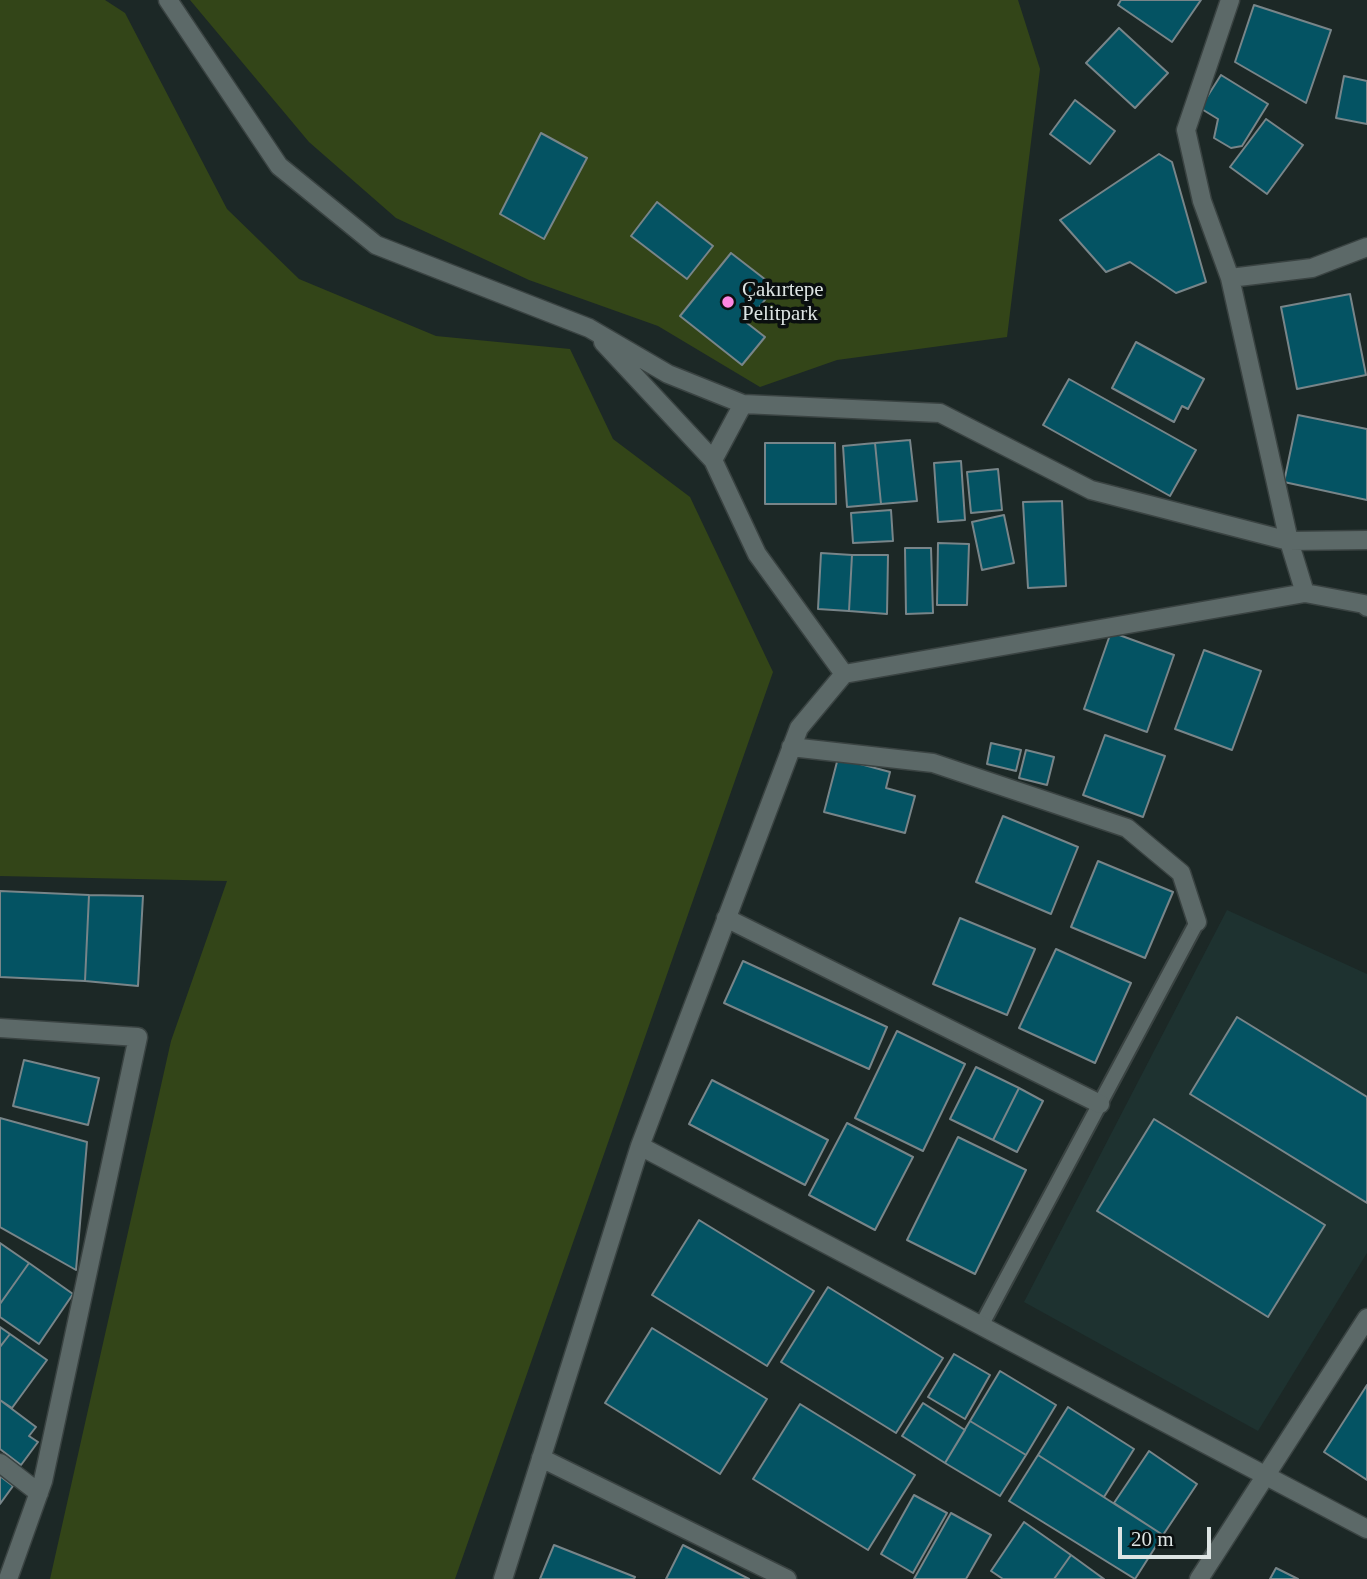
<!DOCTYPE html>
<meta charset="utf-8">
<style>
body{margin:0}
#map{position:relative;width:1367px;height:1579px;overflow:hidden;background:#1c2826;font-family:"Times New Roman",serif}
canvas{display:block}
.scale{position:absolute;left:1118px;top:1527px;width:93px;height:32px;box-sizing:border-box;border:4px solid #dde4e3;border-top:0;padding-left:9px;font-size:21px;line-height:24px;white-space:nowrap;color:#dde4e3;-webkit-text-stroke:5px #0a0f0f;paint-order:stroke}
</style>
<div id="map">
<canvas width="1367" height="1579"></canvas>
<div class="scale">20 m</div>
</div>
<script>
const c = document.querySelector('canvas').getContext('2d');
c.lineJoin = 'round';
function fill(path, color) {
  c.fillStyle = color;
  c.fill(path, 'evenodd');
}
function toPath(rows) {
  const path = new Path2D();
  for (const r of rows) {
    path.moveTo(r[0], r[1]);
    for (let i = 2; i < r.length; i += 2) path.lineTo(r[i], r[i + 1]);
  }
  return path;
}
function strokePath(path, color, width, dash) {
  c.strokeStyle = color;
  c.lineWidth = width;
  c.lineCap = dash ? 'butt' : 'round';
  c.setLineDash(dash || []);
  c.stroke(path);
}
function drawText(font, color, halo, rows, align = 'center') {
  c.font = font + ' "Times New Roman",serif';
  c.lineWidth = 7;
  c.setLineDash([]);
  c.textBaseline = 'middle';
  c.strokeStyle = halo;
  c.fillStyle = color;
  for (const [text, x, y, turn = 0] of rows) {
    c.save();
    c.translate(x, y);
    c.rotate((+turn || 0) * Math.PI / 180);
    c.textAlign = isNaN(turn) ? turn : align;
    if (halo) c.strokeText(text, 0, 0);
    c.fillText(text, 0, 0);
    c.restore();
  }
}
fill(toPath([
 [1227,910,1367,974,1367,1253,1258,1431,1024,1302]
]), '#1e3230');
fill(toPath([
 [0,0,105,0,125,13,227,209,299,279,436,336,570,349,613,439,690,497,773,672,455,1579,50,1579,171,1041,227,881,0,876],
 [190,0,1018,0,1040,69,1007,337,837,360,760,387,658,326,529,280,396,218,309,142]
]), '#334518');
const building = toPath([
 [1121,0,1201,0,1172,42,1118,5,1121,0],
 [1254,5,1331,30,1306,103,1235,62,1254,5],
 [1119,28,1168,73,1135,108,1086,63,1119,28],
 [1221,75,1268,104,1242,146,1231,148,1214,138,1218,119,1200,108,1221,75],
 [1344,76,1367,81,1367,124,1336,118,1344,76],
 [1075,100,1115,131,1090,164,1050,134,1075,100],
 [1266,119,1303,145,1267,194,1230,167,1266,119],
 [541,133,587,158,544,239,500,214,541,133],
 [1159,154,1172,162,1206,282,1176,293,1130,262,1106,272,1060,220,1159,154],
 [657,202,713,246,687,279,631,236,657,202],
 [731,253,775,287,747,323,765,337,742,365,680,316,731,253],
 [1350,294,1366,375,1297,389,1281,307,1350,294],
 [1136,342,1204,379,1188,409,1182,406,1174,422,1112,388,1136,342],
 [1069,379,1196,450,1170,496,1043,425,1069,379],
 [1298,415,1367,429,1367,500,1284,482,1298,415],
 [910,440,917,501,881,504,875,443,910,440],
 [765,443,835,443,836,504,765,504,765,443],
 [875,443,881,504,847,507,843,446,875,443],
 [961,461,965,520,938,522,934,463,961,461],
 [998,469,1002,510,971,513,967,472,998,469],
 [1062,501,1066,586,1028,588,1023,502,1062,501],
 [891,510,893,541,853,543,851,513,891,510],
 [1004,515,1014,563,982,570,972,522,1004,515],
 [938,543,969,544,967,605,937,605,938,543],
 [905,548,931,548,933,613,906,614,905,548],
 [821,553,852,555,849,611,818,609,821,553],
 [852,555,888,555,887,614,849,611,852,555],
 [1111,632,1174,655,1147,732,1084,709,1111,632],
 [1204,650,1261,671,1232,750,1175,729,1204,650],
 [1105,735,1165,756,1143,817,1083,795,1105,735],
 [991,743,1021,750,1016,771,987,764,991,743],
 [1026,750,1054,757,1047,785,1019,778,1026,750],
 [838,758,890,772,886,788,915,796,905,833,824,812,838,758],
 [1003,816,1078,847,1051,914,976,882,1003,816],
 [1098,861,1173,892,1145,958,1071,927,1098,861],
 [0,891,89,895,85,981,0,977,0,891],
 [89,895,143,896,138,986,85,981,89,895],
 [960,918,1035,949,1007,1015,933,984,960,918],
 [1056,949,1131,983,1095,1063,1019,1028,1056,949],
 [743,961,887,1027,869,1069,724,1003,743,961],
 [1237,1017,1367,1097,1367,1203,1190,1094,1237,1017],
 [897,1031,965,1064,923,1151,855,1118,897,1031],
 [24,1060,99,1078,88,1125,13,1106,24,1060],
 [976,1067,1019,1088,993,1140,950,1119,976,1067],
 [712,1080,828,1140,805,1185,689,1124,712,1080],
 [1019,1088,1043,1101,1017,1152,993,1140,1019,1088],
 [0,1118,87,1142,76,1270,0,1227,0,1118],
 [1154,1119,1325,1225,1268,1317,1097,1211,1154,1119],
 [847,1123,913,1157,875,1230,809,1195,847,1123],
 [958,1137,1026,1170,975,1274,907,1240,958,1137],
 [699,1220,814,1291,767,1366,652,1295,699,1220],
 [0,1243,29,1263,0,1304,0,1243],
 [29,1263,73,1294,39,1344,0,1317,0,1304,29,1263],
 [828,1287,943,1358,896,1433,781,1362,828,1287],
 [0,1327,10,1334,0,1347,0,1327],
 [652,1328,767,1399,720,1474,605,1403,652,1328],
 [10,1334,47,1360,12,1408,0,1400,0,1347,10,1334],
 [954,1354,990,1375,965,1419,928,1397,954,1354],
 [1000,1371,1056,1405,1026,1455,970,1421,1000,1371],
 [1367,1385,1367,1480,1324,1452,1367,1385],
 [0,1400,36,1427,29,1436,38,1442,21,1465,0,1449,0,1400],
 [923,1403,965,1430,945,1463,902,1436,923,1403],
 [800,1404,915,1475,868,1550,753,1479,800,1404],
 [1068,1407,1134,1449,1104,1497,1038,1455,1068,1407],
 [970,1421,1026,1455,1000,1496,945,1463,970,1421],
 [1149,1451,1197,1484,1163,1535,1114,1503,1149,1451],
 [1038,1455,1163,1535,1135,1579,1009,1501,1038,1455],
 [0,1476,13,1486,0,1504,0,1476],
 [914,1495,947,1513,913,1573,881,1554,914,1495],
 [951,1513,991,1535,966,1579,914,1579,951,1513],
 [1024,1522,1071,1555,1054,1579,1003,1579,991,1571,1024,1522],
 [554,1545,635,1577,634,1579,540,1579,554,1545],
 [683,1545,749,1579,666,1579,683,1545],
 [1071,1555,1104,1579,1054,1579,1071,1555],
 [1276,1568,1298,1579,1270,1579,1276,1568]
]);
fill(building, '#045363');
strokePath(building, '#788589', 2);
const service = toPath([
 [981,1326,1197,922]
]);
const minor = toPath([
 [168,0,279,166,376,245,589,328,668,374,743,404,940,413,1091,490,1289,541,1367,540],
 [1230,0,1186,130,1202,201,1230,278,1289,541,1305,593],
 [1230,278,1312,268,1367,247],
 [603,342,713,460,757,554,844,674],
 [713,460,743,404],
 [791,747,933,763,1127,828,1181,873,1197,922],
 [726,918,1100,1104],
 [0,1028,138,1037,43,1481,8,1579],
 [640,1146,1367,1529],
 [541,1458,787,1579],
 [0,1463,39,1493],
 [503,1579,640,1146,799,728,844,674,1305,593,1364,604,1367,607],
 [1199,1579,1367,1318]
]);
strokePath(service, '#3a4342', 18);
strokePath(minor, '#3a4342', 21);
strokePath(service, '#5c6968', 14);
strokePath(minor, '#5c6968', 18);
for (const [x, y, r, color] of [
 [728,302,7,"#fd86e2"]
]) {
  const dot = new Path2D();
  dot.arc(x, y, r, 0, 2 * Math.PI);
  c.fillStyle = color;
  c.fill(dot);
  strokePath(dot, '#0a0f0f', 2.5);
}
drawText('21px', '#dde4e3', '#0a0f0f', [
 ["Çakırtepe",742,290],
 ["Pelitpark",742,314]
], 'left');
</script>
